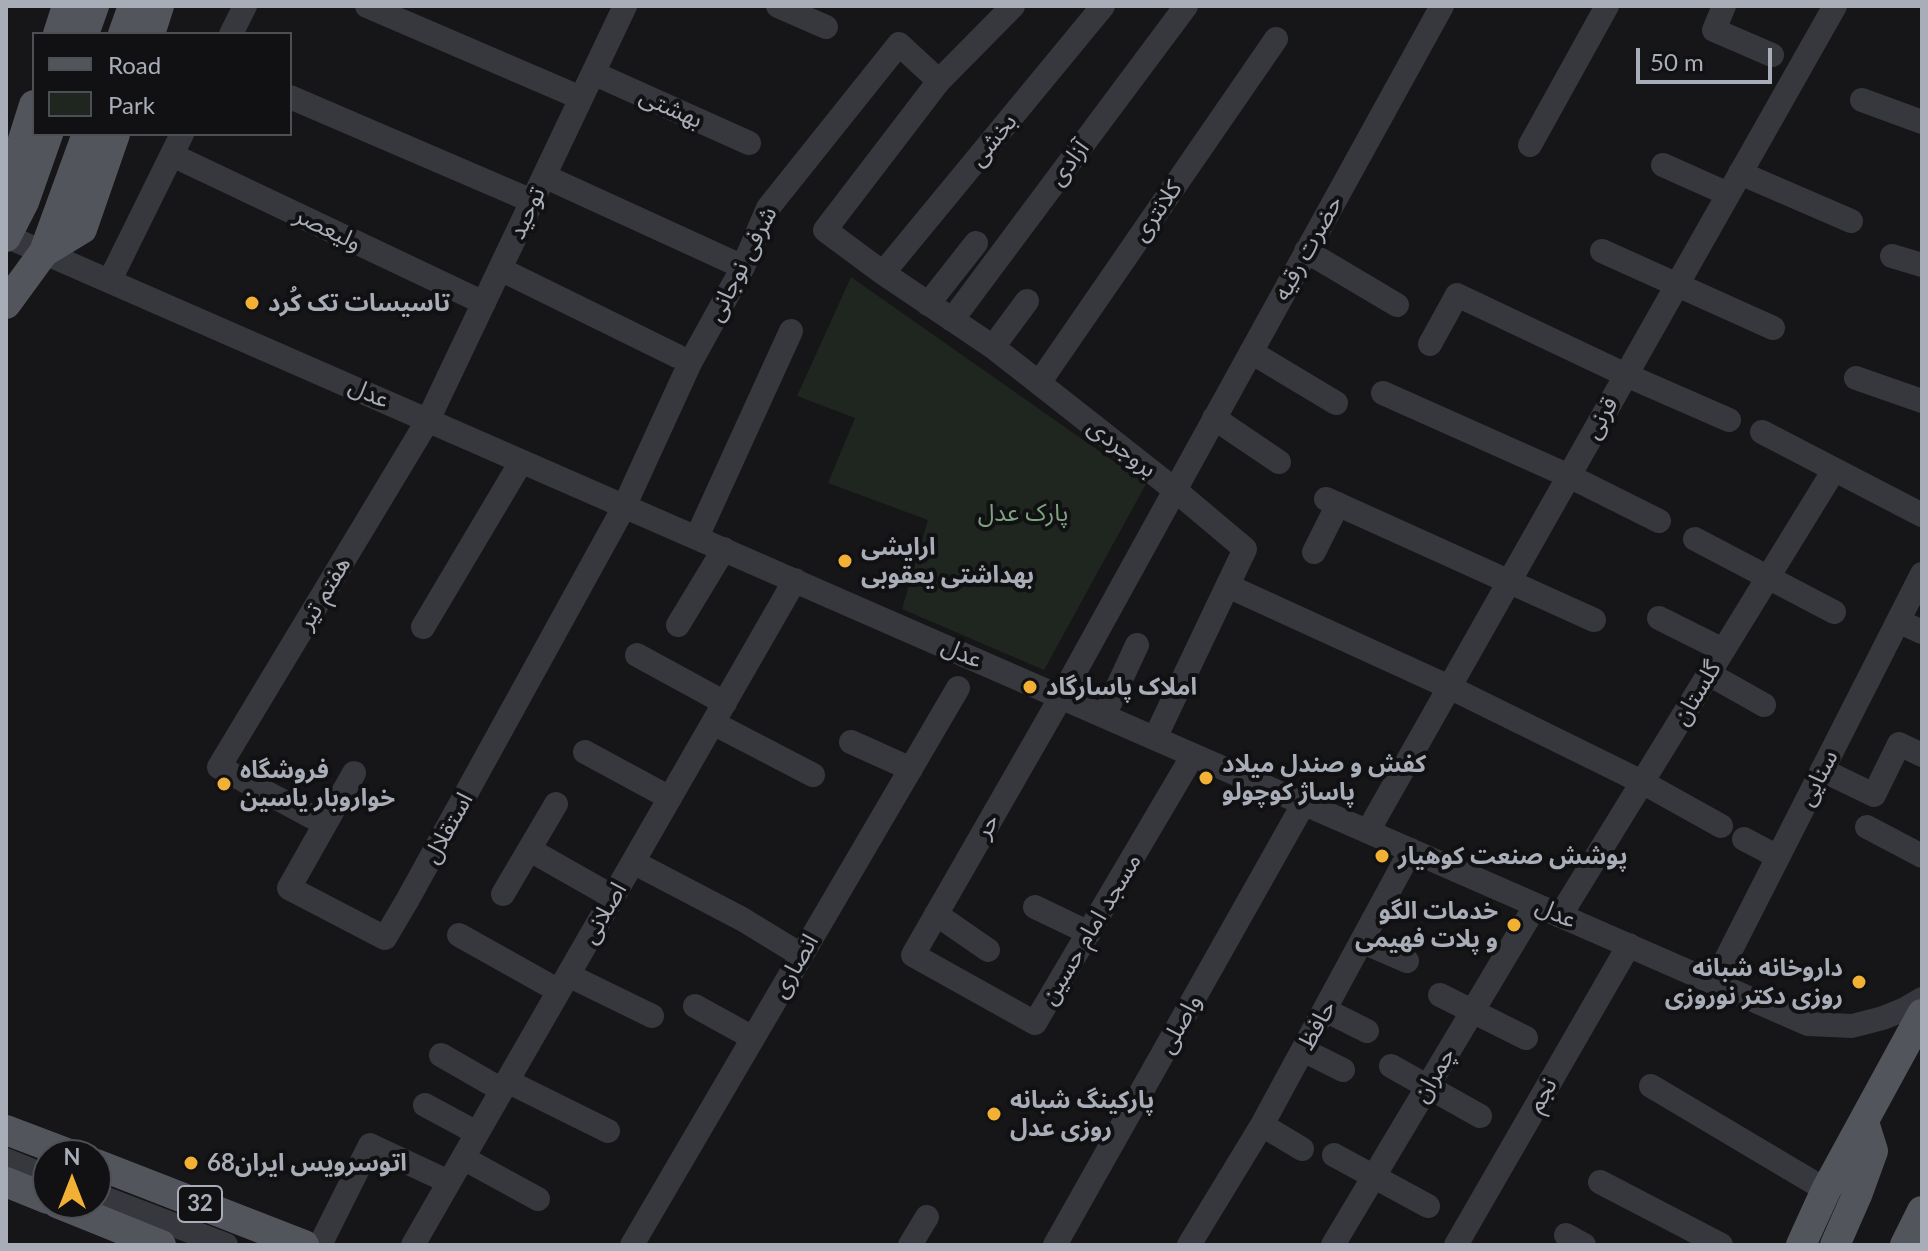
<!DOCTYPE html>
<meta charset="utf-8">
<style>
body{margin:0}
#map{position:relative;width:1928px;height:1251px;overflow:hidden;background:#161618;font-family:Lato,sans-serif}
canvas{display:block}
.frame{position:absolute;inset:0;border:8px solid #a8adb8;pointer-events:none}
.legend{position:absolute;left:32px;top:32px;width:260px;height:104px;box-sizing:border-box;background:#111113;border:2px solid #4d4f55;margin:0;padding:10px 14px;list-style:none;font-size:24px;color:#a8adb8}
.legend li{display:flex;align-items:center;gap:16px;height:40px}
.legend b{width:40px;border:2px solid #4d4f55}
.north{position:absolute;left:32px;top:1139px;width:80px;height:80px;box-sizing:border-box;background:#111113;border:2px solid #4d4f55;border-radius:50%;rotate:0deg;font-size:22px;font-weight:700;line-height:32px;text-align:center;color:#a8adb8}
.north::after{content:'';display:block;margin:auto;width:28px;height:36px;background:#f2b134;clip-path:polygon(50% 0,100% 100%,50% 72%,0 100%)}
.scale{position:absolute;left:1636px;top:48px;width:136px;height:36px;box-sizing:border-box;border:4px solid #a8adb8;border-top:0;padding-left:10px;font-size:24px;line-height:28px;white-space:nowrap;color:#a8adb8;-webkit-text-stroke:6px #111113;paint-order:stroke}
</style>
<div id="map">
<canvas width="1928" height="1251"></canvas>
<div class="frame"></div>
<ul class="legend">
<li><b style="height:10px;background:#53555c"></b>Road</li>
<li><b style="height:22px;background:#1e261f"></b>Park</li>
</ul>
<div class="north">N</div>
<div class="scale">50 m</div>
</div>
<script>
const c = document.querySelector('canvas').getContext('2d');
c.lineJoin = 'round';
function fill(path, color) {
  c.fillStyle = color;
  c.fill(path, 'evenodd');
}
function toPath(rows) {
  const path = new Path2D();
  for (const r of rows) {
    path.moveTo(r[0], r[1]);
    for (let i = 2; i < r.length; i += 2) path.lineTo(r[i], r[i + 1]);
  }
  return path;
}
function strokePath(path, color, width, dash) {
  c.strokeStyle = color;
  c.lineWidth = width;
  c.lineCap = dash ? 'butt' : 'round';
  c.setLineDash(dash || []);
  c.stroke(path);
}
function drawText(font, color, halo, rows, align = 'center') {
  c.font = font + ' Lato,"Noto Sans Arabic",sans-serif';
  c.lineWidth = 8;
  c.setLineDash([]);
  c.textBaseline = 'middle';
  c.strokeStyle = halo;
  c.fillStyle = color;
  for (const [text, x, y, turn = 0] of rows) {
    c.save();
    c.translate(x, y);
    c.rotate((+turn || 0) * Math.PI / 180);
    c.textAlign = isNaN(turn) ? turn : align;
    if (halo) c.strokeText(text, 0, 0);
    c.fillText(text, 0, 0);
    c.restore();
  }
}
fill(toPath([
 [851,277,1146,484,1044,670,902,609,928,520,828,483,855,418,797,396]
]), '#1e261f');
strokePath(toPath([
 [367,6,581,98],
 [778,6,826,27],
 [1013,6,939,81,825,230,883,273,993,347,1039,383,1175,490,1245,549,1155,738],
 [1724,6,1714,30,1772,55],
 [231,34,245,6],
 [593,73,749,143],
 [290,97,532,201],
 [1862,100,1922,122],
 [1530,145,1607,6],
 [172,155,484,303],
 [1663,165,1728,194],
 [1740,173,1851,221],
 [544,176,743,267],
 [6,236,1808,1024,1852,1026,1883,1018,1905,1009,1922,999],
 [1306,251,1397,305],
 [1602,251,1773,328],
 [1892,256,1922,265],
 [500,269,677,356],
 [883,273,1103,6],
 [110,280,182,134],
 [928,304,976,243],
 [952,320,1186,6],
 [1430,344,1457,295,1626,375,1729,420],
 [993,347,1027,301],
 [1251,352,1336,403],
 [1856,378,1922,401],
 [1039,383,1276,39],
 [1383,393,1569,476,1659,521],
 [1214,418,1279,462],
 [1762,432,1922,515],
 [1326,499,1594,620],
 [697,537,791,331],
 [1695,539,1834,612],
 [1314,552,1338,504],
 [1228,586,1449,687,1642,782,1721,826],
 [1659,618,1723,650],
 [1898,621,1922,632],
 [678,625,724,549],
 [423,627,521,462],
 [637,655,725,703],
 [1709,674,1764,705],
 [1104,716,1137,645],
 [713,723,813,775],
 [851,742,911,769],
 [585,752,670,798],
 [1193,755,1035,1023,913,955,1061,697,1442,6],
 [1822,770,1874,795,1899,744,1922,755],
 [354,773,289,888,385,938,408,899,624,507,690,363,743,267,768,208,899,44,939,81],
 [325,824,219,767,428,420,625,6],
 [1867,827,1922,856],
 [1368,831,1835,6],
 [1744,839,1778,857],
 [530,850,613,897],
 [633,862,742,919,801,955],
 [503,894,556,804],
 [1035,907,1089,933],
 [936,914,988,950],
 [1560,916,1834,470],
 [459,935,559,991],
 [1363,942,1407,961],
 [568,975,652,1016],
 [1714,983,1922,574],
 [1440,995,1526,1038],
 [695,1006,753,1038],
 [1325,1010,1367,1031],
 [1303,1050,1343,1070],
 [441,1055,502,1090],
 [1391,1066,1480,1116],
 [507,1081,608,1131],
 [1651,1086,1826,1190],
 [425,1105,477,1133],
 [1262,1125,1302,1149],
 [1334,1155,1428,1206],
 [463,1158,538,1199],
 [6,1160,48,1177],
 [1600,1182,1721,1245],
 [96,1195,226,1245],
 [1566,1235,1584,1245],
 [320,1245,370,1145,449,1182],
 [413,1245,795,580],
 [632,1245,958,688],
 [910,1245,927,1217],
 [1055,1245,1304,803],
 [1189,1245,1262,1125,1411,850],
 [1333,1245,1536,905],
 [1456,1245,1629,945]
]), '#37383d', 24);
strokePath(toPath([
 [58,34,67,6],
 [84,34,94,6],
 [123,34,133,6],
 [150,34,159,6],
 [6,193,34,105],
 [6,237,24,202,48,134],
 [44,252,82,229,115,134],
 [6,304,44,252,87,134],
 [6,1130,72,1155],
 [96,1164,304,1245],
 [6,1182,48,1199],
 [57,1203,161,1245],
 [1801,1245,1826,1190,1922,1014],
 [1835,1245,1857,1195,1873,1151,1864,1122],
 [1905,1245,1922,1211]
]), '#53555c', 30);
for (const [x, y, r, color] of [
 [252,303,8,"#f2b134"],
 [845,561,8,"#f2b134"],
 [1030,687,8,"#f2b134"],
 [1206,778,8,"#f2b134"],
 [224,784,8,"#f2b134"],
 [1382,856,8,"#f2b134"],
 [1514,925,8,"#f2b134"],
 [1859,982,8,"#f2b134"],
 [994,1114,8,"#f2b134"],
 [191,1163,8,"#f2b134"]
]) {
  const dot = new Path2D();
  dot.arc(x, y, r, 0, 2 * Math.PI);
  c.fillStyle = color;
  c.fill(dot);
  strokePath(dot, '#111113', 3);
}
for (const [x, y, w] of [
 [200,1204,44]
]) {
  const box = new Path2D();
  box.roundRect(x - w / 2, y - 18, w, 36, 6);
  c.fillStyle = '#111113';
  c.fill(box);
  strokePath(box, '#a8adb8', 2);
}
drawText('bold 22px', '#a8adb8', null, [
 ["32",200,1204]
]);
drawText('24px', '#a8adb8', '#111113', [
 ["بهشتی",671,108,24],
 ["بخشی",993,140,-51],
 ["آزادی",1069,163,-53],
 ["کلانتری",1157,211,-55],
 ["توحید",527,213,-65],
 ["ولیعصر",328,229,26],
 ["حضرت رقیه",1308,248,-61],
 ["شرفی نوجانی",742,264,-63],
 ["عدل",369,393,24],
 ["قرنی",1601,418,-61],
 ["بروجردی",1122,448,38],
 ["هفتم تیر",324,593,-59],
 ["عدل",962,653,24],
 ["گلستان",1697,693,-59],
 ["سنایی",1818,778,-63],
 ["حر",987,826,-60],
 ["استقلال",448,828,-61],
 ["اصلانی",604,913,-60],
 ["عدل",1556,913,24],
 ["مسجد امام حسین",1091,929,-59],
 ["انصاری",795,966,-60],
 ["واصلی",1180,1024,-61],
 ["حافظ",1317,1025,-61],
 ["چمران",1434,1075,-59],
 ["نجم",1542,1095,-60]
]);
drawText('bold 24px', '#a8adb8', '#111113', [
 ["تاسیسات تک کُرد",268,303],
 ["ارایشی",861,547],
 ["بهداشتی یعقوبی",861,575],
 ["املاک پاسارگاد",1046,687],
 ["کفش و صندل میلاد",1222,764],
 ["پاساژ کوچولو",1222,792],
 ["فروشگاه",240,770],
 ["خواروبار یاسین",240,798],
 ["پوشش صنعت کوهیار",1398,856],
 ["خدمات الگو",1498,911,"right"],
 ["و پلات فهیمی",1498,939,"right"],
 ["داروخانه شبانه",1843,968,"right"],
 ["روزی دکتر نوروزی",1843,996,"right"],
 ["پارکینگ شبانه",1010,1100],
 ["روزی عدل",1010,1128],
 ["اتوسرویس ایران68",207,1163]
], 'left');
drawText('24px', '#7fa381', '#111113', [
 ["پارک عدل",1023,513]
]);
</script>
